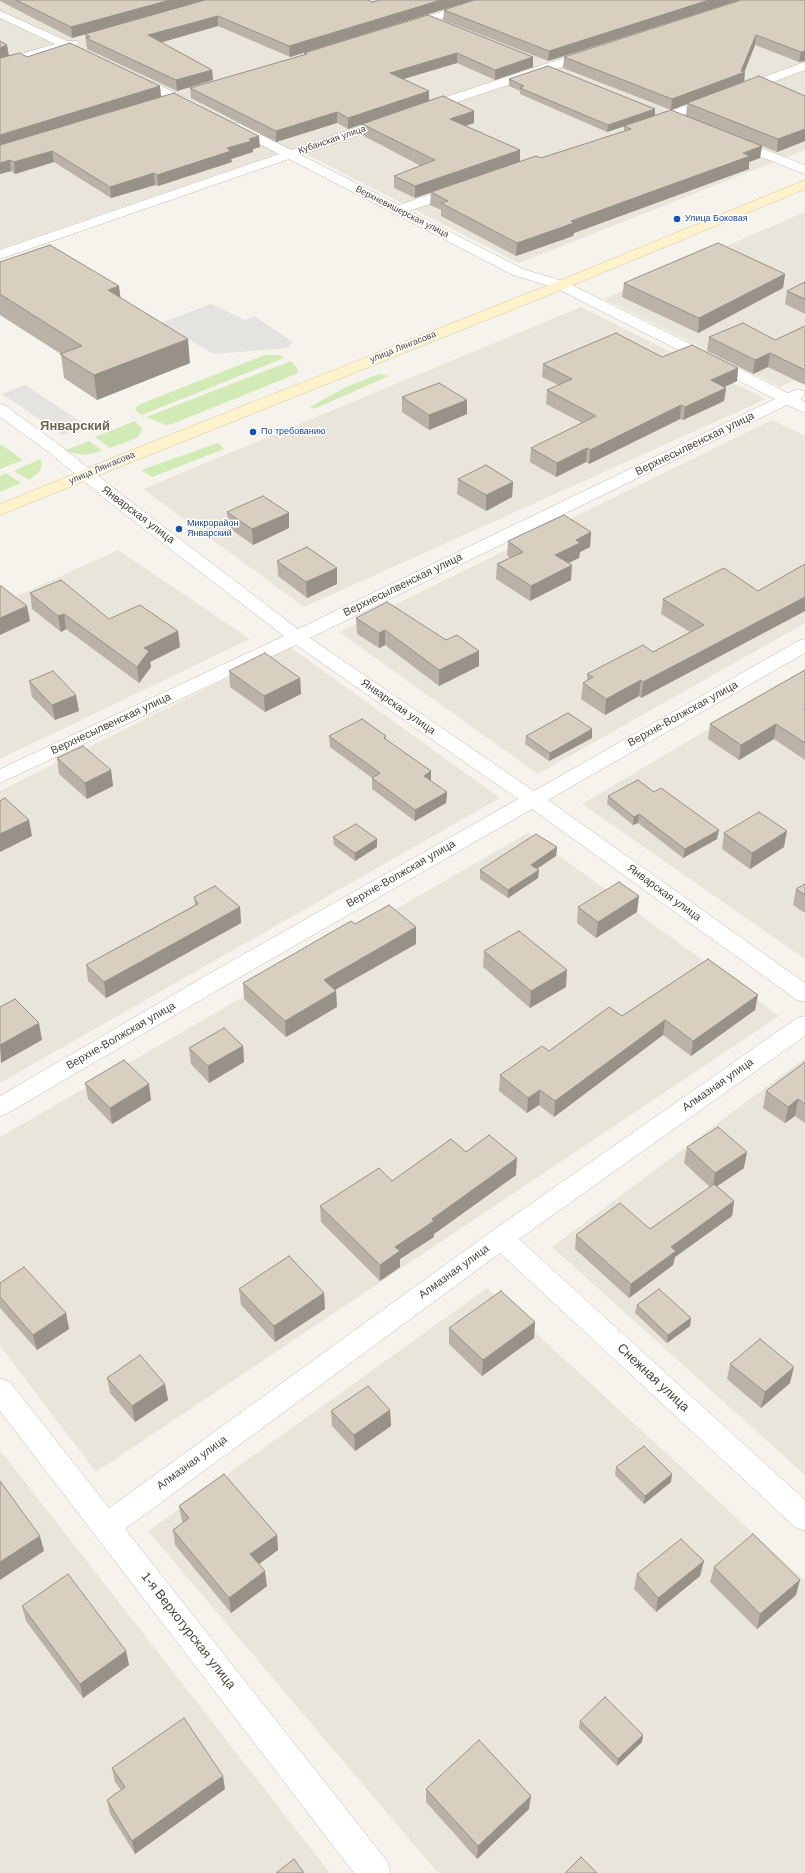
<!DOCTYPE html>
<meta charset="utf-8">
<style>
body{margin:0}
canvas{display:block;background:#f6f3ec}
</style>
<canvas width="805" height="1873"></canvas>
<script>
const c = document.querySelector('canvas').getContext('2d');
c.lineJoin = 'round';
function fill(path, color) {
  c.fillStyle = color;
  c.fill(path, 'evenodd');
}
function toPath(rows) {
  const path = new Path2D();
  for (const r of rows) {
    path.moveTo(r[0], r[1]);
    for (let i = 2; i < r.length; i += 2) path.lineTo(r[i], r[i + 1]);
  }
  return path;
}
function strokePath(path, color, width, dash) {
  c.strokeStyle = color;
  c.lineWidth = width;
  c.lineCap = dash ? 'butt' : 'round';
  c.setLineDash(dash || []);
  c.stroke(path);
}
function drawText(font, color, halo, rows, align = 'center') {
  c.font = font + ' Arial,sans-serif';
  c.lineWidth = 3;
  c.setLineDash([]);
  c.textBaseline = 'middle';
  c.strokeStyle = halo;
  c.fillStyle = color;
  for (const [text, x, y, turn = 0] of rows) {
    c.save();
    c.translate(x, y);
    c.rotate((+turn || 0) * Math.PI / 180);
    c.textAlign = isNaN(turn) ? turn : align;
    if (halo) c.strokeText(text, 0, 0);
    c.fillText(text, 0, 0);
    c.restore();
  }
}
fill(toPath([
 [0,0,805,0,805,150,519,263,294,148,0,249],
 [805,212,805,375,780,387,604,299],
 [581,307,766,399,304,607,143,489],
 [772,420,805,436,805,623,538,774,339,632],
 [118,550,250,639,0,759,0,588,13,598],
 [290,647,500,798,0,1083,0,791],
 [805,672,805,959,582,804],
 [528,833,779,1016,96,1472,0,1346,0,1137],
 [805,1058,805,1475,552,1247],
 [487,1288,805,1581,805,1873,438,1873,148,1531],
 [0,1451,11,1464,330,1873,0,1873]
]), '#eae5da');
fill(toPath([
 [265,355,280,355,284,358,142,415,135,410,137,406,143,403],
 [291,361,297,368,298,372,296,374,172,424,166,425,146,417],
 [379,374,389,376,314,409,310,407,346,387],
 [135,421,143,429,137,438,110,448,95,437],
 [89,441,103,451,84,455,68,452,66,450],
 [218,443,224,449,152,477,141,470],
 [0,444,23,460,0,469],
 [40,459,42,463,40,471,29,480,14,471],
 [6,473,21,483,0,492,0,476]
]), '#d2eab5');
fill(toPath([
 [211,304,245,320,254,316,293,342,288,348,214,354,160,323],
 [25,385,86,425,63,435,2,394]
]), '#e5e3e0');
const minor = toPath([
 [479,0,497,0,495,2,410,28,406,29,400,26,402,24,479,0],
 [0,11,67,41,77,41,79,43,76,46,99,58,93,62,89,61,65,49,0,68,0,60,55,44,0,18,0,11],
 [591,49,597,53,595,56,427,112,419,112,417,109,419,106,591,49],
 [805,62,805,70,654,126,650,127,644,123,646,120,805,62],
 [133,73,200,104,202,107,200,110,192,110,129,80,127,77,129,74,133,73],
 [390,116,396,120,394,123,301,155,399,205,454,186,464,186,466,189,464,192,409,211,523,269,566,282,788,393,798,389,804,391,805,395,800,399,805,402,805,413,787,405,310,638,534,791,798,641,805,639,805,653,548,800,805,983,805,1002,797,1000,532,809,223,987,8,1113,0,1116,0,1096,207,975,518,799,296,645,0,783,0,769,284,636,109,502,50,453,0,417,0,404,6,406,62,447,121,494,298,629,775,399,556,288,513,275,289,159,0,259,0,250,279,154,230,129,228,126,230,123,238,123,291,150,390,116],
 [733,137,805,165,805,174,728,144,727,141,733,137],
 [805,1016,805,1036,519,1239,805,1500,805,1531,795,1527,500,1253,125,1529,387,1861,391,1873,354,1873,0,1411,0,1378,10,1382,109,1508,492,1231,797,1018,805,1016]
]);
const secondary = toPath([
 [805,180,805,189,566,288,0,515,0,504,127,452,556,282,805,180]
]);
strokePath(minor, '#c2bbae', 1);
strokePath(secondary, '#d6c79b', 1);
fill(minor, '#fff');
fill(secondary, '#fff3cd');
fill(toPath([
 [0,0,368,0,372,2,380,0,740,0,548,61,443,20,444,10,473,0,290,57,218,26,161,42,212,70,213,80,177,91,87,49,85,34,72,38,0,1],
 [805,0,805,61,799,62,755,45,744,72,744,82,805,96,805,141,777,152,762,146,760,158,749,162,749,169,574,233,573,236,516,256,441,216,441,210,430,205,431,192,541,158,624,132,624,126,671,110,563,68,564,57],
 [687,104,686,116,671,110],
 [428,15,533,57,533,67,495,80,457,63,403,79,429,101,474,111,474,123,465,126,415,198,394,188,394,176,421,166,362,135,362,124,348,129,337,123,276,142,191,98,190,88,304,55,304,53],
 [0,41,9,56,27,57,160,86,161,97,260,147,253,149,253,152,231,159,232,162,158,186,155,185,111,198,54,162,15,174,11,171,0,174],
 [509,79,655,109,655,116,607,132,520,94,520,91,509,86],
 [0,262,121,298,190,363,97,400,64,378,61,354,0,315],
 [785,274,783,288,698,333,622,297,624,283],
 [805,282,805,314,785,304,787,291],
 [805,326,805,385,768,367,753,374,707,351,709,337,775,340],
 [662,357,738,368,737,381,724,387,726,388,724,401,683,420,680,419,589,464,586,462,556,477,530,462,531,448,582,423,546,404,547,390,558,385,542,377,543,364],
 [402,397,467,400,467,414,429,430,402,412],
 [458,479,513,482,512,497,486,511,457,494],
 [227,512,289,528,253,545,228,527],
 [591,532,590,547,580,552,579,558,568,563,571,580,530,601,496,579,497,564,510,558,507,555,508,541],
 [277,561,337,568,337,584,307,598,278,576],
 [805,564,805,611,641,698,639,696,605,715,581,699,583,683,587,681,587,674,653,652,690,632,661,614,663,599,758,591],
 [30,593,109,619,180,647,150,662,151,667,139,683,66,629,61,632,32,609],
 [356,618,446,640,479,651,479,666,439,686,385,645,379,648,357,634],
 [805,670,805,760,774,739,739,760,708,739,710,724],
 [229,671,300,678,301,694,265,712,230,687],
 [29,681,76,695,79,711,55,720,32,697],
 [329,736,386,736,386,740,431,771,431,781,447,792,446,803,415,821,372,789,372,778,330,747],
 [526,736,592,738,549,761,525,744],
 [57,758,111,770,113,786,87,799,59,774],
 [608,796,717,839,683,858,638,823,633,825,607,804],
 [724,833,784,847,750,869,722,849],
 [333,837,377,839,377,847,355,861,334,845],
 [557,847,556,856,537,869,539,870,538,878,508,898,480,879,480,870],
 [805,884,805,913,793,905,796,889],
 [194,897,240,907,241,923,106,998,88,981,86,965,195,905],
 [578,907,637,912,596,938,577,923],
 [355,924,416,927,416,944,335,990,336,991,337,1007,286,1037,244,999,243,983],
 [484,951,566,987,530,1008,483,967],
 [755,1010,691,1056,663,1035,554,1117,539,1105,527,1113,499,1091,500,1075,622,1016],
 [243,1046,244,1062,209,1083,191,1064,189,1048],
 [805,1062,805,1123,795,1116,785,1123,763,1108,766,1091],
 [85,1083,151,1100,112,1124,88,1099],
 [687,1147,744,1168,717,1186,734,1201,732,1216,675,1257,673,1265,629,1298,575,1249,576,1235,650,1229,710,1187,684,1163],
 [466,1152,516,1175,434,1234,434,1237,400,1259,400,1267,380,1281,321,1222,320,1206,392,1181],
 [0,1283,66,1313,69,1329,37,1350,0,1308],
 [239,1289,324,1293,325,1309,275,1342,241,1305],
 [637,1305,691,1318,690,1326,667,1343,635,1313],
 [535,1322,534,1338,482,1376,449,1344,449,1328],
 [730,1364,790,1383,761,1408,727,1379],
 [107,1378,165,1384,168,1400,135,1422,110,1393],
 [390,1410,391,1426,355,1451,332,1426,331,1411],
 [616,1467,671,1482,644,1504,615,1475],
 [179,1506,277,1535,278,1550,259,1564,267,1586,231,1613,175,1545,173,1530,183,1523,182,1521],
 [714,1567,796,1595,757,1629,710,1582],
 [637,1574,700,1576,656,1612,634,1589],
 [22,1606,126,1651,129,1665,83,1698,26,1621],
 [580,1721,643,1735,642,1742,617,1766,579,1728],
 [112,1768,225,1789,135,1854,110,1814,107,1800,121,1790,115,1782],
 [426,1789,529,1809,477,1859,426,1802]
]), '#bab2a6');
fill(toPath([
 [170,0,207,0,72,38,71,27],
 [441,0,474,0,290,57,289,46],
 [709,0,740,0,548,61,549,51],
 [218,16,218,26,149,46,148,35],
 [756,35,755,45,744,73,745,72,744,83,687,103,687,104,671,110,672,99,741,71],
 [7,45,9,56,0,59,0,48],
 [805,51,805,61,799,62,801,52],
 [457,53,457,63,390,83,390,73],
 [533,57,533,67,495,80,495,70],
 [212,70,213,80,177,91,176,80],
 [160,86,161,97,0,146,0,135],
 [429,91,429,102,348,129,348,118],
 [655,109,655,116,607,132,608,125],
 [474,111,474,123,449,131,450,119],
 [337,112,337,123,276,142,276,131],
 [805,129,805,141,777,152,778,139],
 [259,136,260,147,253,149,253,152,231,159,232,162,158,186,157,175,227,148,249,139],
 [762,146,760,158,749,162,749,169,574,233,573,236,516,256,517,243],
 [520,150,520,162,415,198,415,186],
 [52,151,54,162,15,174,14,162],
 [10,160,11,171,0,174,0,163],
 [154,173,155,185,111,198,110,187],
 [785,274,783,288,698,333,699,318],
 [119,286,122,309,108,290],
 [188,339,190,363,97,400,94,375],
 [770,353,768,367,753,374,755,360],
 [738,368,737,381,710,394,711,380],
 [726,388,724,401,683,420,685,407],
 [467,400,467,414,429,430,429,415],
 [681,405,680,419,589,464,590,450],
 [587,448,586,462,556,477,557,463],
 [513,482,512,497,486,511,486,495],
 [289,513,289,528,253,545,252,529],
 [591,532,590,547,580,552,579,558,554,570,555,555,576,540],
 [572,565,571,580,530,601,531,586],
 [337,568,337,584,307,598,306,582],
 [805,597,805,611,641,698,643,682],
 [27,606,30,621,0,635,0,618],
 [64,614,66,629,61,632,58,616],
 [385,630,385,645,379,648,379,633],
 [178,631,180,647,150,662,151,667,139,683,137,667,144,648],
 [479,651,479,666,439,686,439,670],
 [300,678,301,694,265,712,264,696],
 [641,680,639,696,605,715,606,699],
 [76,695,79,711,55,720,52,705],
 [776,724,774,739,739,760,741,745],
 [592,729,592,738,549,761,550,753],
 [111,770,113,786,87,799,85,783],
 [431,771,431,782,424,776],
 [447,792,446,803,415,821,415,810],
 [639,814,638,823,633,825,634,817],
 [29,820,32,836,0,852,0,834],
 [719,830,717,839,683,858,685,849],
 [787,831,784,847,750,869,752,853],
 [377,839,377,847,355,861,355,853],
 [557,847,556,856,530,873,531,865],
 [539,870,538,878,508,898,508,890],
 [639,896,637,912,596,938,598,922],
 [240,907,241,923,106,998,104,982],
 [416,927,416,944,324,996,324,980],
 [567,970,566,987,530,1008,531,991],
 [336,991,337,1007,286,1037,285,1021],
 [758,995,755,1010,691,1056,693,1041],
 [665,1020,663,1035,554,1117,555,1101],
 [39,1023,42,1040,1,1063,0,1045],
 [243,1046,244,1062,209,1083,208,1066],
 [149,1084,151,1100,112,1124,110,1108],
 [540,1090,539,1105,527,1113,528,1098],
 [798,1099,795,1116,785,1123,788,1107],
 [747,1152,744,1168,713,1189,715,1173],
 [517,1158,516,1175,434,1234,434,1237,400,1259,400,1267,380,1281,380,1265,395,1247,432,1219],
 [734,1201,732,1216,675,1257,673,1265,629,1298,631,1284,671,1247],
 [324,1293,325,1309,275,1342,274,1326],
 [66,1313,69,1329,37,1350,33,1335],
 [691,1318,690,1326,667,1343,668,1335],
 [535,1322,534,1338,482,1376,483,1360],
 [794,1367,790,1383,761,1408,765,1392],
 [165,1384,168,1400,135,1422,132,1406],
 [390,1410,391,1426,355,1451,354,1435],
 [672,1474,671,1482,644,1504,645,1496],
 [277,1535,278,1550,252,1569,250,1554],
 [40,1536,44,1551,0,1580,0,1562],
 [704,1561,700,1576,656,1612,658,1598],
 [265,1571,267,1586,231,1613,229,1598],
 [800,1580,796,1595,757,1629,760,1614],
 [126,1651,129,1665,83,1698,80,1684],
 [643,1735,642,1742,617,1766,618,1759],
 [223,1776,225,1789,135,1854,132,1841],
 [531,1796,529,1809,477,1859,478,1846]
]), '#979187');
const building = toPath([
 [16,0,170,0,71,27,16,0],
 [205,0,368,0,372,2,380,0,441,0,289,46,218,16,148,35,212,70,176,80,86,38,90,37,85,34,205,0],
 [474,0,709,0,549,51,444,10,474,0],
 [741,0,805,0,805,51,801,52,756,35,741,71,745,72,672,99,564,57,741,0],
 [428,15,533,57,495,70,457,53,390,73,429,91,348,118,337,112,276,131,190,88,307,54,304,53,428,15],
 [0,41,7,45,0,48,0,41],
 [70,43,160,86,0,135,0,58,20,53,27,57,70,43],
 [548,66,655,109,608,125,520,88,524,86,509,79,548,66],
 [759,76,805,96,805,129,778,139,687,103,759,76],
 [174,93,259,136,249,139,252,141,227,148,231,151,157,175,154,173,110,187,52,151,14,162,10,160,0,163,0,145,174,93],
 [443,96,474,111,450,119,520,150,415,186,394,176,435,160,362,124,443,96],
 [671,110,762,146,743,153,750,156,571,221,574,223,517,243,441,203,448,201,431,192,536,156,541,158,631,129,624,126,671,110],
 [718,243,785,274,699,318,624,283,718,243],
 [50,245,119,286,108,290,188,339,94,375,60,354,82,346,0,294,0,262,50,245],
 [805,282,805,299,787,291,805,282],
 [743,323,775,340,805,326,805,370,770,353,755,360,709,337,743,323],
 [616,333,662,357,692,345,738,368,711,380,726,388,685,407,681,405,590,450,587,448,557,463,531,448,596,416,547,390,572,379,543,364,616,333],
 [439,383,467,400,429,415,402,397,439,383],
 [486,465,513,482,486,495,458,479,486,465],
 [263,496,289,513,252,529,227,512,263,496],
 [564,515,591,532,576,540,580,543,555,555,572,565,531,586,497,564,523,552,508,541,564,515],
 [307,547,337,568,306,582,277,561,307,547],
 [805,564,805,597,643,682,641,680,606,699,583,683,593,677,587,674,643,645,653,652,704,625,663,599,724,568,758,591,805,564],
 [61,580,109,619,140,605,178,631,144,648,149,651,137,667,64,614,58,616,30,593,61,580],
 [1,586,27,606,0,618,0,587,1,586],
 [387,602,446,640,457,635,479,651,439,670,385,630,379,633,356,618,387,602],
 [265,653,300,678,264,696,229,671,265,653],
 [805,670,805,708,804,709,805,710,805,743,776,724,741,745,710,724,805,670],
 [53,671,76,695,52,705,29,681,53,671],
 [568,713,592,729,550,753,526,736,568,713],
 [362,719,386,736,384,738,431,771,424,776,447,792,415,810,372,778,380,773,329,736,362,719],
 [83,746,111,770,85,783,57,758,83,746],
 [638,780,654,792,661,788,719,830,685,849,639,814,634,817,608,796,638,780],
 [5,798,29,820,0,834,0,801,5,798],
 [759,812,787,831,752,853,724,833,759,812],
 [356,824,377,839,355,853,333,837,356,824],
 [536,834,557,847,531,865,539,870,508,890,480,870,536,834],
 [619,882,639,896,598,922,578,907,619,882],
 [805,884,805,895,796,889,805,884],
 [215,886,240,907,104,982,86,965,198,904,194,897,215,886],
 [389,905,416,927,324,980,336,991,285,1021,243,983,351,921,355,924,389,905],
 [519,931,567,970,531,991,484,951,519,931],
 [708,959,758,995,693,1041,665,1020,555,1101,540,1090,528,1098,500,1075,542,1046,549,1051,609,1007,622,1016,708,959],
 [15,999,39,1023,0,1045,0,1007,15,999],
 [224,1028,243,1046,208,1066,189,1048,224,1028],
 [124,1060,149,1084,110,1108,85,1083,124,1060],
 [805,1062,805,1104,798,1099,788,1107,766,1091,805,1062],
 [718,1127,747,1152,715,1173,687,1147,718,1127],
 [489,1135,517,1158,432,1219,434,1221,395,1247,400,1251,380,1265,320,1206,379,1168,392,1181,451,1139,466,1152,489,1135],
 [714,1184,734,1201,671,1247,676,1251,631,1284,576,1235,620,1203,650,1229,714,1184],
 [289,1256,324,1293,274,1326,239,1289,289,1256],
 [24,1267,66,1313,33,1335,0,1297,0,1283,24,1267],
 [659,1289,691,1318,668,1335,637,1305,659,1289],
 [501,1291,535,1322,483,1360,449,1328,501,1291],
 [760,1339,794,1367,765,1392,730,1364,760,1339],
 [140,1355,165,1384,132,1406,107,1378,140,1355],
 [368,1386,390,1410,354,1435,331,1411,368,1386],
 [644,1446,672,1474,645,1496,616,1467,644,1446],
 [224,1474,277,1535,250,1554,265,1571,229,1598,173,1530,189,1518,179,1506,224,1474],
 [0,1481,40,1536,0,1562,0,1481],
 [753,1534,800,1580,760,1614,714,1567,753,1534],
 [681,1539,704,1561,658,1598,637,1574,681,1539],
 [68,1574,126,1651,80,1684,22,1606,68,1574],
 [605,1697,643,1735,618,1759,580,1721,605,1697],
 [184,1718,223,1776,132,1841,107,1800,125,1787,112,1768,184,1718],
 [479,1740,531,1796,478,1846,426,1789,479,1740],
 [581,1857,597,1873,565,1873,581,1857],
 [294,1859,304,1873,276,1873,294,1859]
]);
fill(building, '#d8cfc1');
strokePath(building, '#979187', 1);
for (const [x, y, r, color] of [
 [677,219,4,"#1a4fb4"],
 [253,432,4,"#1a4fb4"],
 [179,529,4,"#1a4fb4"]
]) {
  const dot = new Path2D();
  dot.arc(x, y, r, 0, 2 * Math.PI);
  c.fillStyle = color;
  c.fill(dot);
  strokePath(dot, '#fff', 1.5);
}
drawText('9px', '#4b4439', '#fff', [
 ["Кубанская улица",332,140,-19],
 ["Верхневишерская улица",402,212,27],
 ["улица Лянгасова",403,347,-22],
 ["улица Лянгасова",102,468,-23]
]);
drawText('9px', '#164399', '#fff', [
 ["Улица Боковая",685,219],
 ["По требованию",261,432],
 ["Микрорайон",187,524],
 ["Январский",187,534]
], 'left');
drawText('11px', '#4b4439', '#fff', [
 ["Верхнесылвенская улица",695,444,-26],
 ["Январская улица",138,515,37],
 ["Верхнесылвенская улица",403,585,-26],
 ["Январская улица",398,707,35],
 ["Верхне-Волжская улица",683,714,-29],
 ["Верхнесылвенская улица",111,724,-25],
 ["Верхне-Волжская улица",401,874,-30],
 ["Январская улица",664,893,36],
 ["Верхне-Волжская улица",121,1036,-30],
 ["Алмазная улица",718,1085,-35],
 ["Алмазная улица",454,1272,-36],
 ["Алмазная улица",192,1463,-36]
]);
drawText('bold 13px', '#6e6250', '#fff', [
 ["Январский",75,426]
]);
drawText('13px', '#4b4439', '#fff', [
 ["Снежная улица",653,1378,43],
 ["1-я Верхотурская улица",188,1631,52]
]);
</script>
